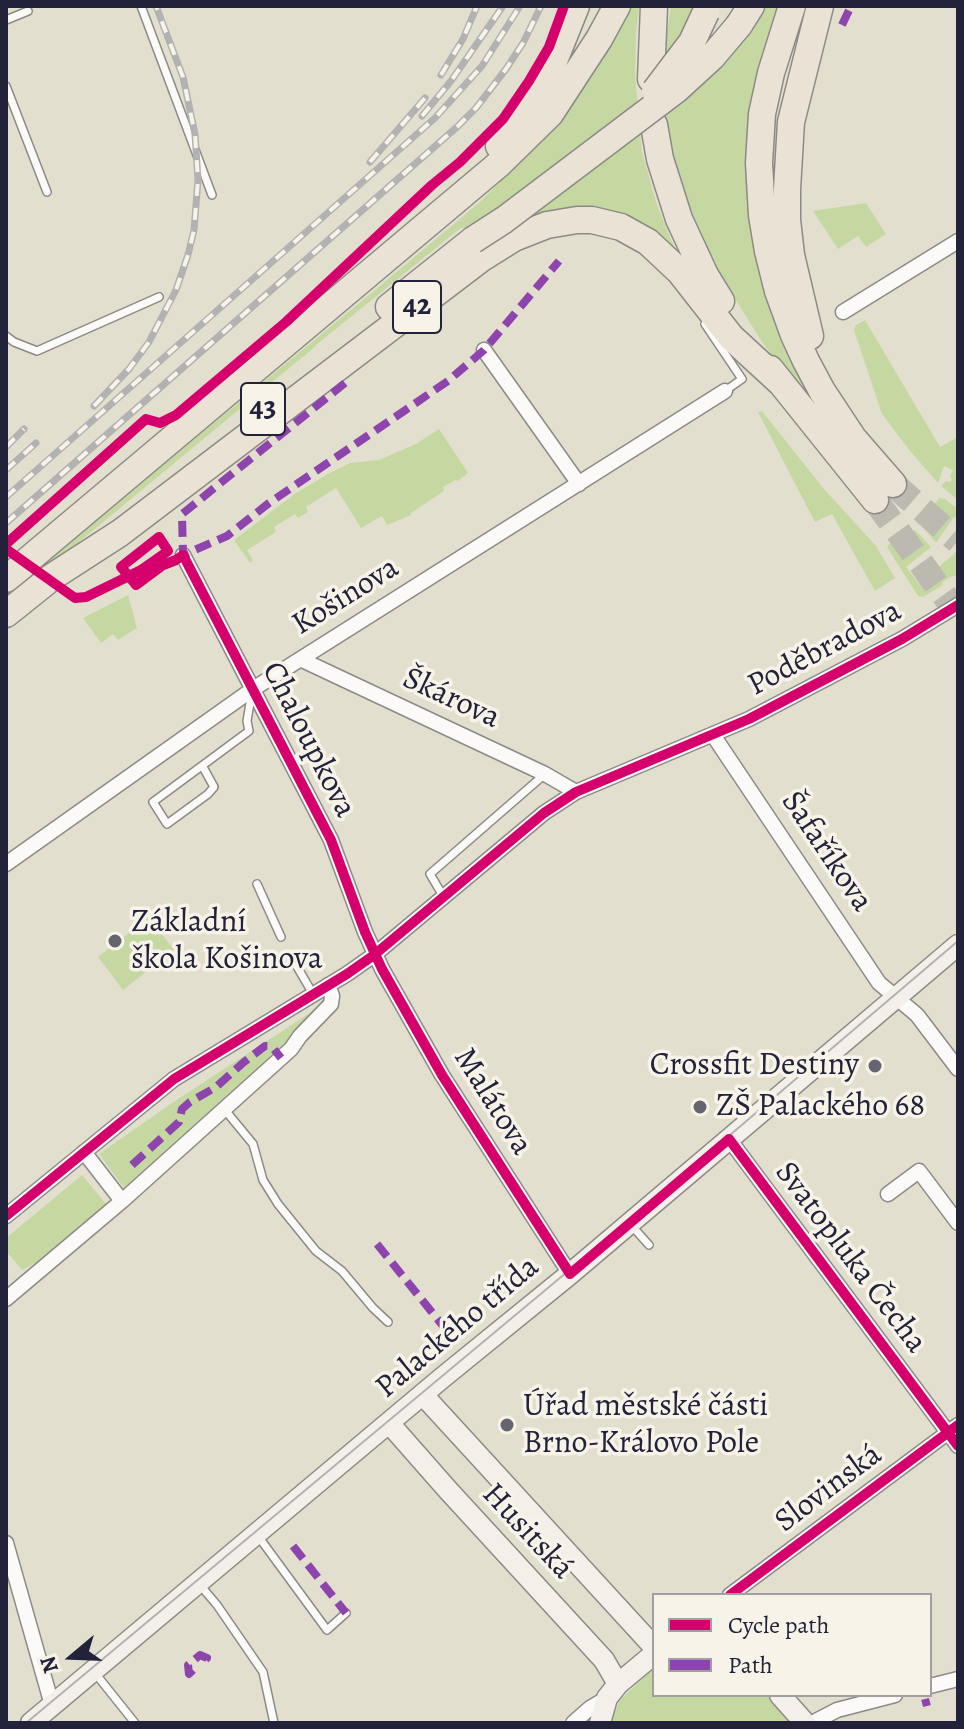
<!DOCTYPE html>
<meta charset="utf-8">
<style>
body{margin:0}
#map{position:relative;width:964px;height:1729px;overflow:hidden;background:#e3dfcf;font-family:Alegreya,serif}
canvas{display:block}
.frame{position:absolute;inset:0;border:8px solid #22223b;pointer-events:none}
.legend{position:absolute;left:652px;top:1593px;width:280px;height:104px;box-sizing:border-box;background:#f7f3e8;border:2px solid #a29fa3;margin:0;padding:10px 14px;list-style:none;font-size:24px;color:#22223b}
.legend li{display:flex;align-items:center;gap:16px;height:40px}
.legend b{width:40px;border:2px solid #a29fa3}
.north{position:absolute;left:32px;top:1617px;width:80px;height:80px;-webkit-text-stroke:6px #f7f3e8;paint-order:stroke;rotate:251deg;font-size:22px;font-weight:700;line-height:32px;text-align:center;color:#22223b}
.north::after{content:'';display:block;margin:auto;width:28px;height:36px;background:#22223b;clip-path:polygon(50% 0,100% 100%,50% 72%,0 100%)}
</style>
<div id="map">
<canvas width="964" height="1729"></canvas>
<div class="frame"></div>
<ul class="legend">
<li><b style="height:10px;background:#d6006c"></b>Cycle path</li>
<li><b style="height:10px;background:#8e44ad"></b>Path</li>
</ul>
<div class="north">N</div>
</div>
<script>
const c = document.querySelector('canvas').getContext('2d');
c.lineJoin = 'round';
function fill(path, color) {
  c.fillStyle = color;
  c.fill(path, 'evenodd');
}
function toPath(rows) {
  const path = new Path2D();
  for (const r of rows) {
    path.moveTo(r[0], r[1]);
    for (let i = 2; i < r.length; i += 2) path.lineTo(r[i], r[i + 1]);
  }
  return path;
}
function strokePath(path, color, width, dash) {
  c.strokeStyle = color;
  c.lineWidth = width;
  c.lineCap = dash ? 'butt' : 'round';
  c.setLineDash(dash || []);
  c.stroke(path);
}
function drawText(font, color, halo, rows, align = 'center') {
  c.font = font + ' Alegreya,serif';
  c.lineWidth = 7;
  c.setLineDash([]);
  c.textBaseline = 'middle';
  c.strokeStyle = halo;
  c.fillStyle = color;
  for (const [text, x, y, turn = 0] of rows) {
    c.save();
    c.translate(x, y);
    c.rotate((+turn || 0) * Math.PI / 180);
    c.textAlign = isNaN(turn) ? turn : align;
    if (halo) c.strokeText(text, 0, 0);
    c.fillText(text, 0, 0);
    c.restore();
  }
}
fill(toPath([
 [628,6,639,6,636,34,635,77,642,152,657,205,675,249,672,249,624,218,481,250,462,227,316,345,316,346,45,570,40,566,369,295,480,202,517,165],
 [671,6,698,6,703,81,763,6,778,6,768,40,751,124,813,397,819,413,791,380,762,342,706,252,695,227,677,178,666,132,662,92,665,42],
 [866,203,886,234,866,247,858,236,838,249,813,211],
 [865,320,940,447,958,437,958,500,941,486,946,481,950,482,952,479,950,476,953,470,944,466,938,483,910,451,882,414,854,330,856,325],
 [762,411,824,489,876,546,895,578,875,591,832,514,815,522,758,412],
 [439,429,468,473,458,481,456,480,443,487,444,491,411,513,411,515,387,525,382,516,361,528,336,488,306,507,308,512,298,518,295,514,274,527,276,532,247,550,253,560,250,563,234,540,296,493,328,474,350,463,379,460,416,444],
 [939,498,945,499,958,509,958,519,954,517,936,543,921,525,922,520],
 [910,530,914,530,918,533,931,547,906,567,919,583,953,555,958,548,958,575,951,577,942,582,943,585,923,597,918,596,887,547,890,543],
 [128,595,137,628,118,640,113,634,101,643,83,618],
 [148,916,174,950,123,990,98,957,138,926,138,924],
 [325,1003,313,1018,124,1188,99,1154,169,1105],
 [82,1175,106,1204,48,1256,22,1270,6,1251,6,1238],
 [654,1668,654,1695,772,1695,798,1723,610,1723,620,1700]
]), '#c5d8a2');
strokePath(toPath([
 [893,484,958,541],
 [875,500,958,614]
]), '#bcb9b1', 26, [26, 13]);
const lane = toPath([
 [141,6,212,195],
 [6,20,28,11],
 [6,86,47,192],
 [705,324,742,379,725,391],
 [6,336,14,342,37,351,159,297],
 [136,585,163,565,176,560,183,555],
 [203,767,214,787,208,794,167,824,153,802,249,731,247,721,252,691],
 [257,884,281,937],
 [443,896,430,874,545,774],
 [292,958,313,994],
 [225,1110,253,1144,263,1180,278,1204,316,1251,342,1271,373,1308,388,1322],
 [631,1225,649,1245],
 [258,1536,327,1630,346,1613],
 [200,1585,217,1605,263,1672,274,1723],
 [95,1673,135,1723]
]);
const street = toPath([
 [843,312,958,241],
 [484,350,579,484],
 [183,555,331,840,365,932,382,969,442,1075,570,1274],
 [300,659,545,774,576,792],
 [713,735,879,983,917,1015,958,1069],
 [6,864,253,689,725,391],
 [729,1139,958,1446],
 [84,1152,122,1201],
 [888,1194,919,1171,958,1223],
 [6,1216,174,1079,347,974,374,955,544,813,576,792,749,719,902,639,958,605],
 [6,1299,122,1201,291,1049,300,1036,331,1004,332,996,328,985],
 [6,1543,52,1705],
 [730,1595,958,1425],
 [930,1686,958,1679],
 [573,1723,590,1708,607,1698],
 [812,1723,837,1710,895,1695]
]);
const secondary = toPath([
 [423,1395,654,1647],
 [389,1423,447,1489,604,1660,618,1684],
 [780,1695,805,1723],
 [31,1723,442,1378,570,1274,958,945],
 [600,1723,607,1698,618,1684,654,1654]
]);
const highway = toPath([
 [792,6,771,73,762,114,759,163,762,215,768,251,778,291,794,335,806,361,822,391,853,438,893,484],
 [739,25,751,6],
 [651,79,654,6],
 [654,125,660,159,679,219,705,275,721,301],
 [499,146,532,100,554,61,576,6],
 [389,307,473,240],
 [810,336,791,255,787,220,787,189,791,122,820,6],
 [770,369,875,500],
 [28,560,499,164,550,114,599,39,617,6],
 [52,577,120,533,482,258,514,238,547,225,577,220,592,220,621,227,648,242,680,272,731,337,780,382],
 [6,579,22,566],
 [6,614,46,582]
]);
strokePath(lane, '#8c8a86', 10);
strokePath(street, '#8c8a86', 17);
strokePath(secondary, '#8c8a86', 23);
strokePath(highway, '#8c8a86', 29);
strokePath(lane, '#fbfaf8', 7);
strokePath(street, '#fbfaf8', 14);
strokePath(secondary, '#f4f0e9', 20);
strokePath(highway, '#e9e2d5', 26);
strokePath(toPath([
 [26,1723,663,1192,958,941]
]), '#b3b2b3', 2);
const rail = toPath([
 [441,75,463,39,477,6],
 [422,116,451,81,503,6],
 [370,162,425,98],
 [94,406,129,369,149,342,176,290,188,255,194,230,198,180,195,134,183,77,156,6],
 [6,447,24,429],
 [6,470,36,443],
 [6,497,435,118,482,66,520,6],
 [6,523,457,127,476,108,506,69,523,43,541,6]
]);
strokePath(rail, '#b3b2b3', 7);
strokePath(rail, '#f7f3e8', 4, [12]);
const highwayBridge = toPath([
 [655,91,692,42,706,12],
 [473,240,504,220,676,90,712,57,739,25]
]);
strokePath(highwayBridge, '#8c8a86', 29, []);
strokePath(highwayBridge, '#e9e2d5', 26);
strokePath(toPath([
 [842,25,851,6],
 [345,383,182,514,183,555,227,536,269,503,448,381,484,350,559,261],
 [132,1165,179,1122,182,1109,190,1102,216,1087,244,1062,265,1046,269,1046,273,1048,281,1058],
 [377,1244,451,1336],
 [293,1546,346,1613],
 [193,1670,189,1674,188,1665,200,1655,207,1658,204,1661],
 [925,1699,927,1706]
]), '#8e44ad', 8, [16, 8]);
strokePath(toPath([
 [6,544,146,419,160,423,176,415,286,322,432,185,460,162,503,119,529,81,549,47,564,6],
 [6,549,75,598,86,597,129,576,141,570,168,551,159,537,121,567,127,574,132,580,136,585,163,565,176,560,183,555,331,840,365,932,382,969,442,1075,570,1274,729,1139,958,1446],
 [6,1216,174,1079,347,974,374,955,544,813,576,792,749,719,902,639,958,605],
 [730,1595,958,1425]
]), '#d6006c', 10);
for (const [x, y, r, color] of [
 [115,941,8,"#66646f"],
 [875,1066,8,"#66646f"],
 [700,1107,8,"#66646f"],
 [507,1425,8,"#66646f"]
]) {
  const dot = new Path2D();
  dot.arc(x, y, r, 0, 2 * Math.PI);
  c.fillStyle = color;
  c.fill(dot);
  strokePath(dot, '#f7f3e8', 3);
}
for (const [x, y, w] of [
 [417,307,48],
 [263,409,44]
]) {
  const box = new Path2D();
  box.roundRect(x - w / 2, y - 26, w, 52, 6);
  c.fillStyle = '#f7f3e8';
  c.fill(box);
  strokePath(box, '#22223b', 2);
}
drawText('bold 30px', '#22223b', null, [
 ["42",417,307],
 ["43",263,409]
]);
drawText('32px', '#22223b', '#f7f3e8', [
 ["Košinova",346,597,-32],
 ["Poděbradova",825,649,-28],
 ["Škárova",451,699,25],
 ["Chaloupkova",308,740,63],
 ["Šafaříkova",826,852,56],
 ["Malátova",492,1102,58],
 ["Svatopluka Čecha",850,1258,53],
 ["Palackého třída",458,1328,-40],
 ["Slovinská",829,1489,-37],
 ["Husitská",527,1532,47]
]);
drawText('32px', '#22223b', '#f7f3e8', [
 ["Základní",131,923],
 ["škola Košinova",131,960],
 ["Crossfit Destiny",859,1066,"right"],
 ["ZŠ Palackého 68",716,1107],
 ["Úřad městské části",523,1407],
 ["Brno-Královo Pole",523,1444]
], 'left');
</script>
